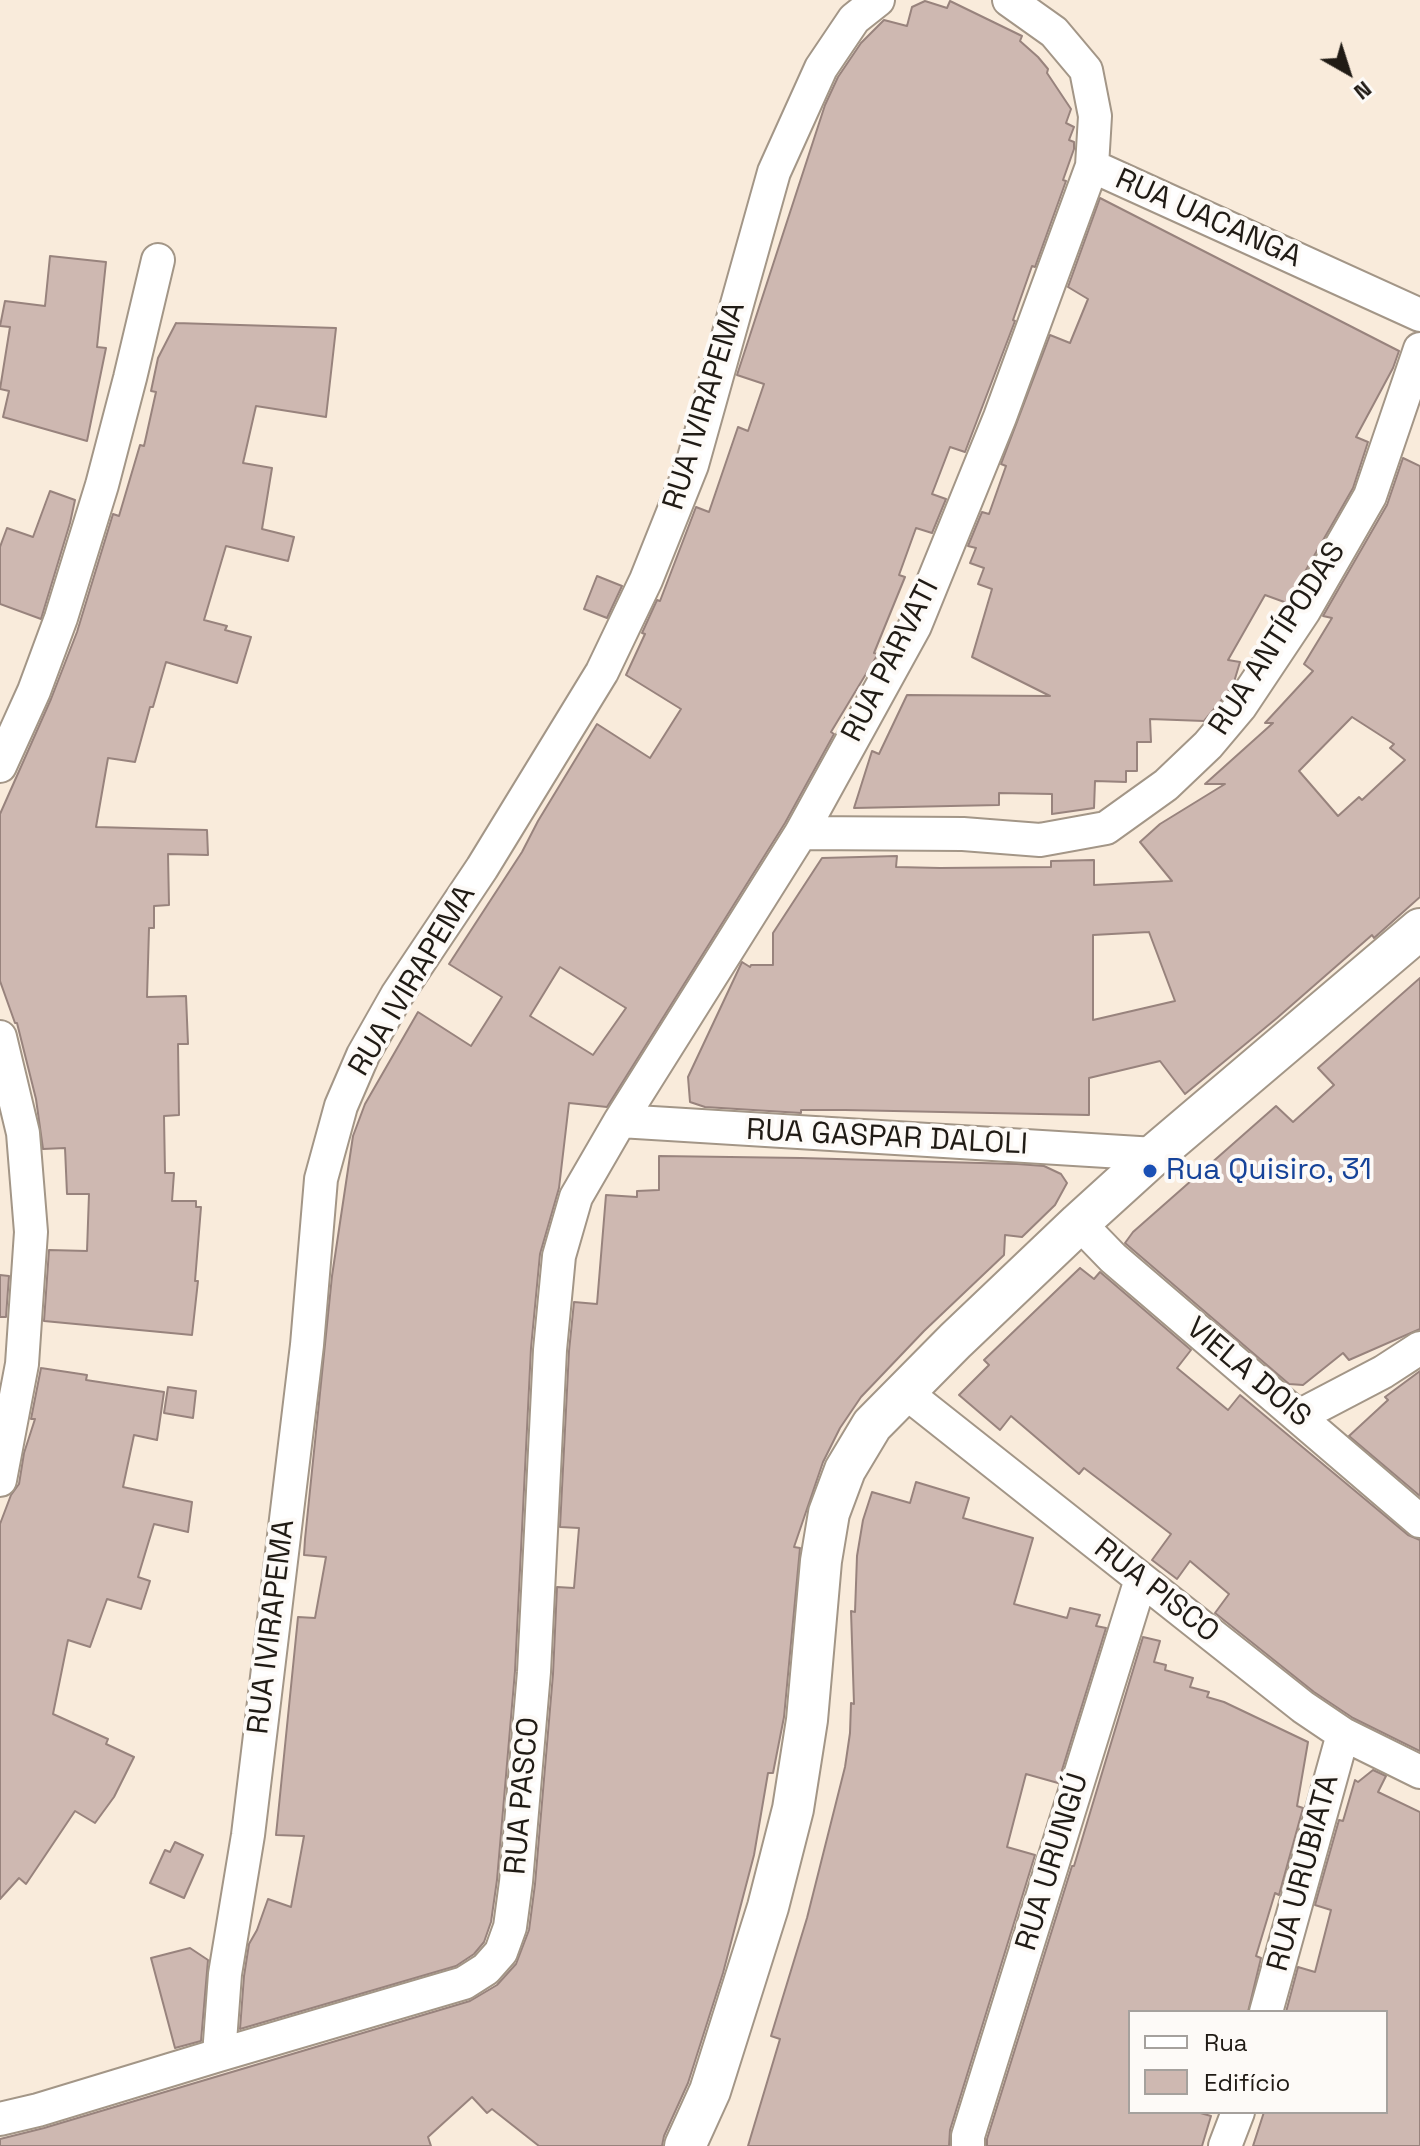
<!DOCTYPE html>
<meta charset="utf-8">
<style>
body{margin:0}
#map{position:relative;width:1420px;height:2146px;overflow:hidden;background:#f9ebdb;font-family:"Space Grotesk",sans-serif}
canvas{display:block}
.legend{position:absolute;left:1128px;top:2010px;width:260px;height:104px;box-sizing:border-box;background:#fdfaf7;border:2px solid #a5a19d;margin:0;padding:10px 14px;list-style:none;font-size:24px;color:#201b15}
.legend li{display:flex;align-items:center;gap:16px;height:40px}
.legend b{width:40px;border:2px solid #a5a19d}
.north{position:absolute;left:1308px;top:32px;width:80px;height:80px;-webkit-text-stroke:6px #fdfaf7;paint-order:stroke;rotate:141deg;font-size:22px;font-weight:700;line-height:32px;text-align:center;color:#201b15}
.north::after{content:'';display:block;margin:auto;width:28px;height:36px;background:#201b15;clip-path:polygon(50% 0,100% 100%,50% 72%,0 100%)}
</style>
<div id="map">
<canvas width="1420" height="2146"></canvas>
<ul class="legend">
<li><b style="height:10px;background:#fff"></b>Rua</li>
<li><b style="height:22px;background:#ceb8b1"></b>Edifício</li>
</ul>
<div class="north">N</div>
</div>
<script>
const c = document.querySelector('canvas').getContext('2d');
c.lineJoin = 'round';
function fill(path, color) {
  c.fillStyle = color;
  c.fill(path, 'evenodd');
}
function toPath(rows) {
  const path = new Path2D();
  for (const r of rows) {
    path.moveTo(r[0], r[1]);
    for (let i = 2; i < r.length; i += 2) path.lineTo(r[i], r[i + 1]);
  }
  return path;
}
function strokePath(path, color, width, dash) {
  c.strokeStyle = color;
  c.lineWidth = width;
  c.lineCap = dash ? 'butt' : 'round';
  c.setLineDash(dash || []);
  c.stroke(path);
}
function drawText(font, color, halo, rows, align = 'center') {
  c.font = font + ' "Space Grotesk",sans-serif';
  c.lineWidth = 8;
  c.setLineDash([]);
  c.textBaseline = 'middle';
  c.strokeStyle = halo;
  c.fillStyle = color;
  for (const [text, x, y, turn = 0] of rows) {
    c.save();
    c.translate(x, y);
    c.rotate((+turn || 0) * Math.PI / 180);
    c.textAlign = isNaN(turn) ? turn : align;
    if (halo) c.strokeText(text, 0, 0);
    c.fillText(text, 0, 0);
    c.restore();
  }
}
const building = toPath([
 [925,1,947,8,950,1,1022,36,1020,41,1038,57,1048,69,1047,73,1071,109,1066,123,1074,127,1069,140,1074,142,1074,149,1063,180,1066,181,1035,267,1032,266,1013,320,1015,321,965,452,950,447,932,494,946,499,932,533,916,528,899,575,905,577,874,653,878,654,831,732,834,734,785,823,607,1107,569,1103,559,1188,540,1254,531,1348,515,1671,497,1880,491,1922,484,1942,474,1954,456,1966,240,2029,244,1976,249,1944,257,1930,268,1899,291,1907,304,1836,276,1835,298,1617,315,1618,326,1557,304,1555,305,1539,332,1276,353,1136,365,1104,418,1012,471,1046,502,997,449,964,522,852,538,821,597,724,650,758,681,709,626,675,645,634,642,633,657,600,660,601,696,507,709,512,738,427,748,431,764,384,737,375,825,105,838,77,861,43,884,20,907,26,912,7,925,1],
 [560,967,626,1008,593,1055,530,1016,560,967],
 [1100,198,1399,351,1393,368,1356,437,1368,442,1353,488,1287,603,1265,595,1228,660,1240,662,1234,682,1225,696,1204,721,1150,719,1151,742,1137,742,1137,771,1126,771,1126,782,1095,781,1094,808,1052,814,1052,794,999,793,999,805,854,808,872,751,879,754,907,695,1050,696,972,657,992,589,978,584,984,568,970,563,976,548,968,546,982,512,989,514,1006,466,1001,464,1050,335,1070,343,1088,299,1068,287,1100,198],
 [50,256,106,262,97,347,106,348,87,441,3,417,9,391,0,389,10,327,0,326,5,301,45,306,50,256],
 [176,323,336,328,326,417,256,406,243,463,272,468,262,529,294,537,288,561,226,546,204,620,227,626,225,630,251,637,237,683,166,662,153,707,150,707,135,762,108,758,96,827,207,830,208,855,168,854,169,905,154,906,154,928,149,928,147,997,186,996,188,1044,178,1044,179,1115,164,1116,165,1173,174,1173,172,1201,196,1201,196,1207,201,1207,195,1281,198,1281,192,1335,44,1321,49,1250,87,1251,89,1194,67,1194,65,1148,43,1149,36,1099,17,1023,15,1023,0,981,0,814,51,699,77,632,113,514,119,516,140,445,144,446,156,392,151,391,158,358,176,323],
 [1403,458,1420,466,1420,897,1374,938,1372,935,1277,1018,1185,1094,1160,1061,1089,1078,1089,1115,845,1110,801,1110,801,1113,705,1107,690,1102,688,1077,742,962,750,967,751,965,773,965,773,933,822,858,897,856,896,867,940,868,1051,867,1051,861,1094,860,1094,885,1172,881,1140,842,1160,824,1225,784,1205,784,1273,723,1265,723,1313,671,1304,664,1332,618,1323,616,1387,505,1403,458],
 [1352,717,1394,744,1390,748,1405,760,1362,800,1359,797,1338,816,1299,771,1352,717],
 [1149,932,1175,1001,1093,1020,1093,935,1149,932],
 [50,491,75,500,70,523,41,619,0,604,0,547,7,528,33,537,50,491],
 [597,576,622,586,607,618,584,609,597,576],
 [1420,978,1420,1329,1349,1360,1343,1353,1303,1385,1289,1384,1125,1243,1133,1232,1276,1106,1293,1122,1334,1085,1318,1068,1420,978],
 [659,1156,801,1158,1017,1164,1044,1166,1061,1174,1067,1183,1055,1205,1022,1237,1005,1235,1004,1255,924,1331,861,1397,840,1428,823,1462,794,1547,800,1548,784,1717,773,1773,768,1773,754,1855,723,1973,688,2083,664,2136,662,2146,539,2146,492,2109,487,2113,472,2097,428,2137,431,2146,0,2146,0,2139,44,2128,470,2001,497,1985,516,1964,529,1930,535,1884,553,1674,557,1587,574,1588,579,1528,560,1527,569,1351,574,1302,597,1304,606,1195,637,1197,637,1191,659,1190,659,1156],
 [1080,1268,1094,1279,1100,1272,1191,1350,1177,1368,1228,1410,1240,1395,1408,1535,1420,1540,1420,1751,1353,1718,1314,1692,1215,1613,1229,1594,1190,1561,1177,1579,1152,1560,1171,1534,1084,1468,1079,1474,1011,1416,1000,1430,959,1395,989,1365,984,1360,1080,1268],
 [0,1275,9,1276,6,1317,0,1317,0,1275],
 [41,1368,87,1375,86,1380,164,1392,157,1440,134,1435,123,1487,192,1502,188,1532,154,1524,138,1577,150,1581,141,1609,107,1599,90,1647,68,1640,53,1714,108,1739,106,1744,134,1757,114,1797,95,1823,75,1811,26,1884,19,1878,0,1899,0,1524,11,1495,19,1484,24,1453,35,1419,31,1419,41,1368],
 [1420,1371,1420,1496,1349,1436,1388,1400,1385,1397,1420,1371],
 [168,1387,196,1391,193,1418,164,1413,168,1387],
 [916,1482,969,1498,963,1518,1033,1538,1014,1604,1067,1618,1070,1608,1100,1615,1096,1626,1106,1628,1058,1783,1026,1774,1007,1847,1035,1855,950,2130,949,2146,748,2146,780,2039,771,2036,807,1918,845,1767,850,1733,851,1703,854,1704,851,1611,855,1612,857,1556,863,1520,872,1492,910,1503,916,1482],
 [1143,1637,1160,1641,1154,1662,1166,1665,1165,1670,1193,1678,1190,1687,1209,1692,1207,1697,1224,1702,1308,1742,1297,1806,1303,1808,1279,1895,1275,1893,1256,1956,1261,1958,1248,2012,1130,2012,1130,2112,1197,2112,1211,2116,1202,2146,987,2146,987,2139,1072,1866,1074,1866,1143,1637],
 [1373,1770,1386,1776,1378,1792,1420,1812,1420,2146,1253,2146,1264,2112,1386,2112,1386,2012,1286,2012,1298,1967,1315,1972,1331,1910,1315,1905,1339,1820,1343,1821,1355,1780,1358,1782,1373,1770],
 [175,1842,203,1855,184,1898,150,1883,165,1850,170,1852,175,1842],
 [190,1948,208,1960,201,2041,175,2048,151,1958,190,1948]
]);
fill(building, '#ceb8b1');
strokePath(building, '#98837d', 2);
const minor = toPath([
 [1092,166,1420,315],
 [0,766,34,691,61,618,102,485,130,378,158,260],
 [801,833,963,834,1040,840,1106,828,1166,785,1208,745,1240,707,1304,611,1370,496,1420,349],
 [0,1037,23,1133,31,1232,22,1364,0,1480],
 [620,1121,1155,1154],
 [1079,1223,1113,1258,1420,1521],
 [905,1392,1303,1707,1343,1734,1420,1772],
 [1299,1416,1383,1372,1420,1348],
 [1266,2012,1343,1734],
 [219,2055,225,1974,248,1835,307,1345,321,1179,341,1106,363,1055,397,995,482,868,602,672,646,580,692,465,774,172,821,68,854,19,878,0],
 [0,2119,38,2110,219,2055,464,1983,486,1969,501,1952,510,1927,516,1882,534,1672,550,1350,559,1256,576,1197,620,1121,801,833,915,626,1000,417,1092,166,1095,116,1086,70,1054,32,1009,0],
 [968,2146,968,2136,1141,1579],
 [1225,2146,1238,2112]
]);
const tertiary = toPath([
 [685,2146,710,2091,768,1907,793,1809,807,1720,821,1561,829,1513,845,1470,872,1425,955,1341,1079,1223,1155,1154,1420,929]
]);
strokePath(minor, '#a39687', 36);
strokePath(tertiary, '#a39687', 44);
strokePath(minor, '#fff', 32);
strokePath(tertiary, '#fff', 40);
for (const [x, y, r, color] of [
 [1150,1171,8,"#1a4fb4"]
]) {
  const dot = new Path2D();
  dot.arc(x, y, r, 0, 2 * Math.PI);
  c.fillStyle = color;
  c.fill(dot);
  strokePath(dot, '#fdfaf7', 3);
}
drawText('30px', '#201b15', '#fdfaf7', [
 ["RUA UACANGA",1208,219,24],
 ["RUA IVIRAPEMA",705,406,-73],
 ["RUA ANTÍPODAS",1278,639,-57],
 ["RUA PARVATI",891,661,-63],
 ["RUA IVIRAPEMA",413,981,-59],
 ["RUA GASPAR DALOLI",887,1138,3],
 ["VIELA DOIS",1248,1373,40],
 ["RUA PISCO",1156,1591,38],
 ["RUA IVIRAPEMA",272,1627,-83],
 ["RUA PASCO",523,1796,-85],
 ["RUA URUNGÚ",1053,1862,-73],
 ["RUA URUBIATA",1304,1873,-75]
]);
drawText('30px', '#164399', '#fdfaf7', [
 ["Rua Quisiro, 31",1166,1171]
], 'left');
</script>
